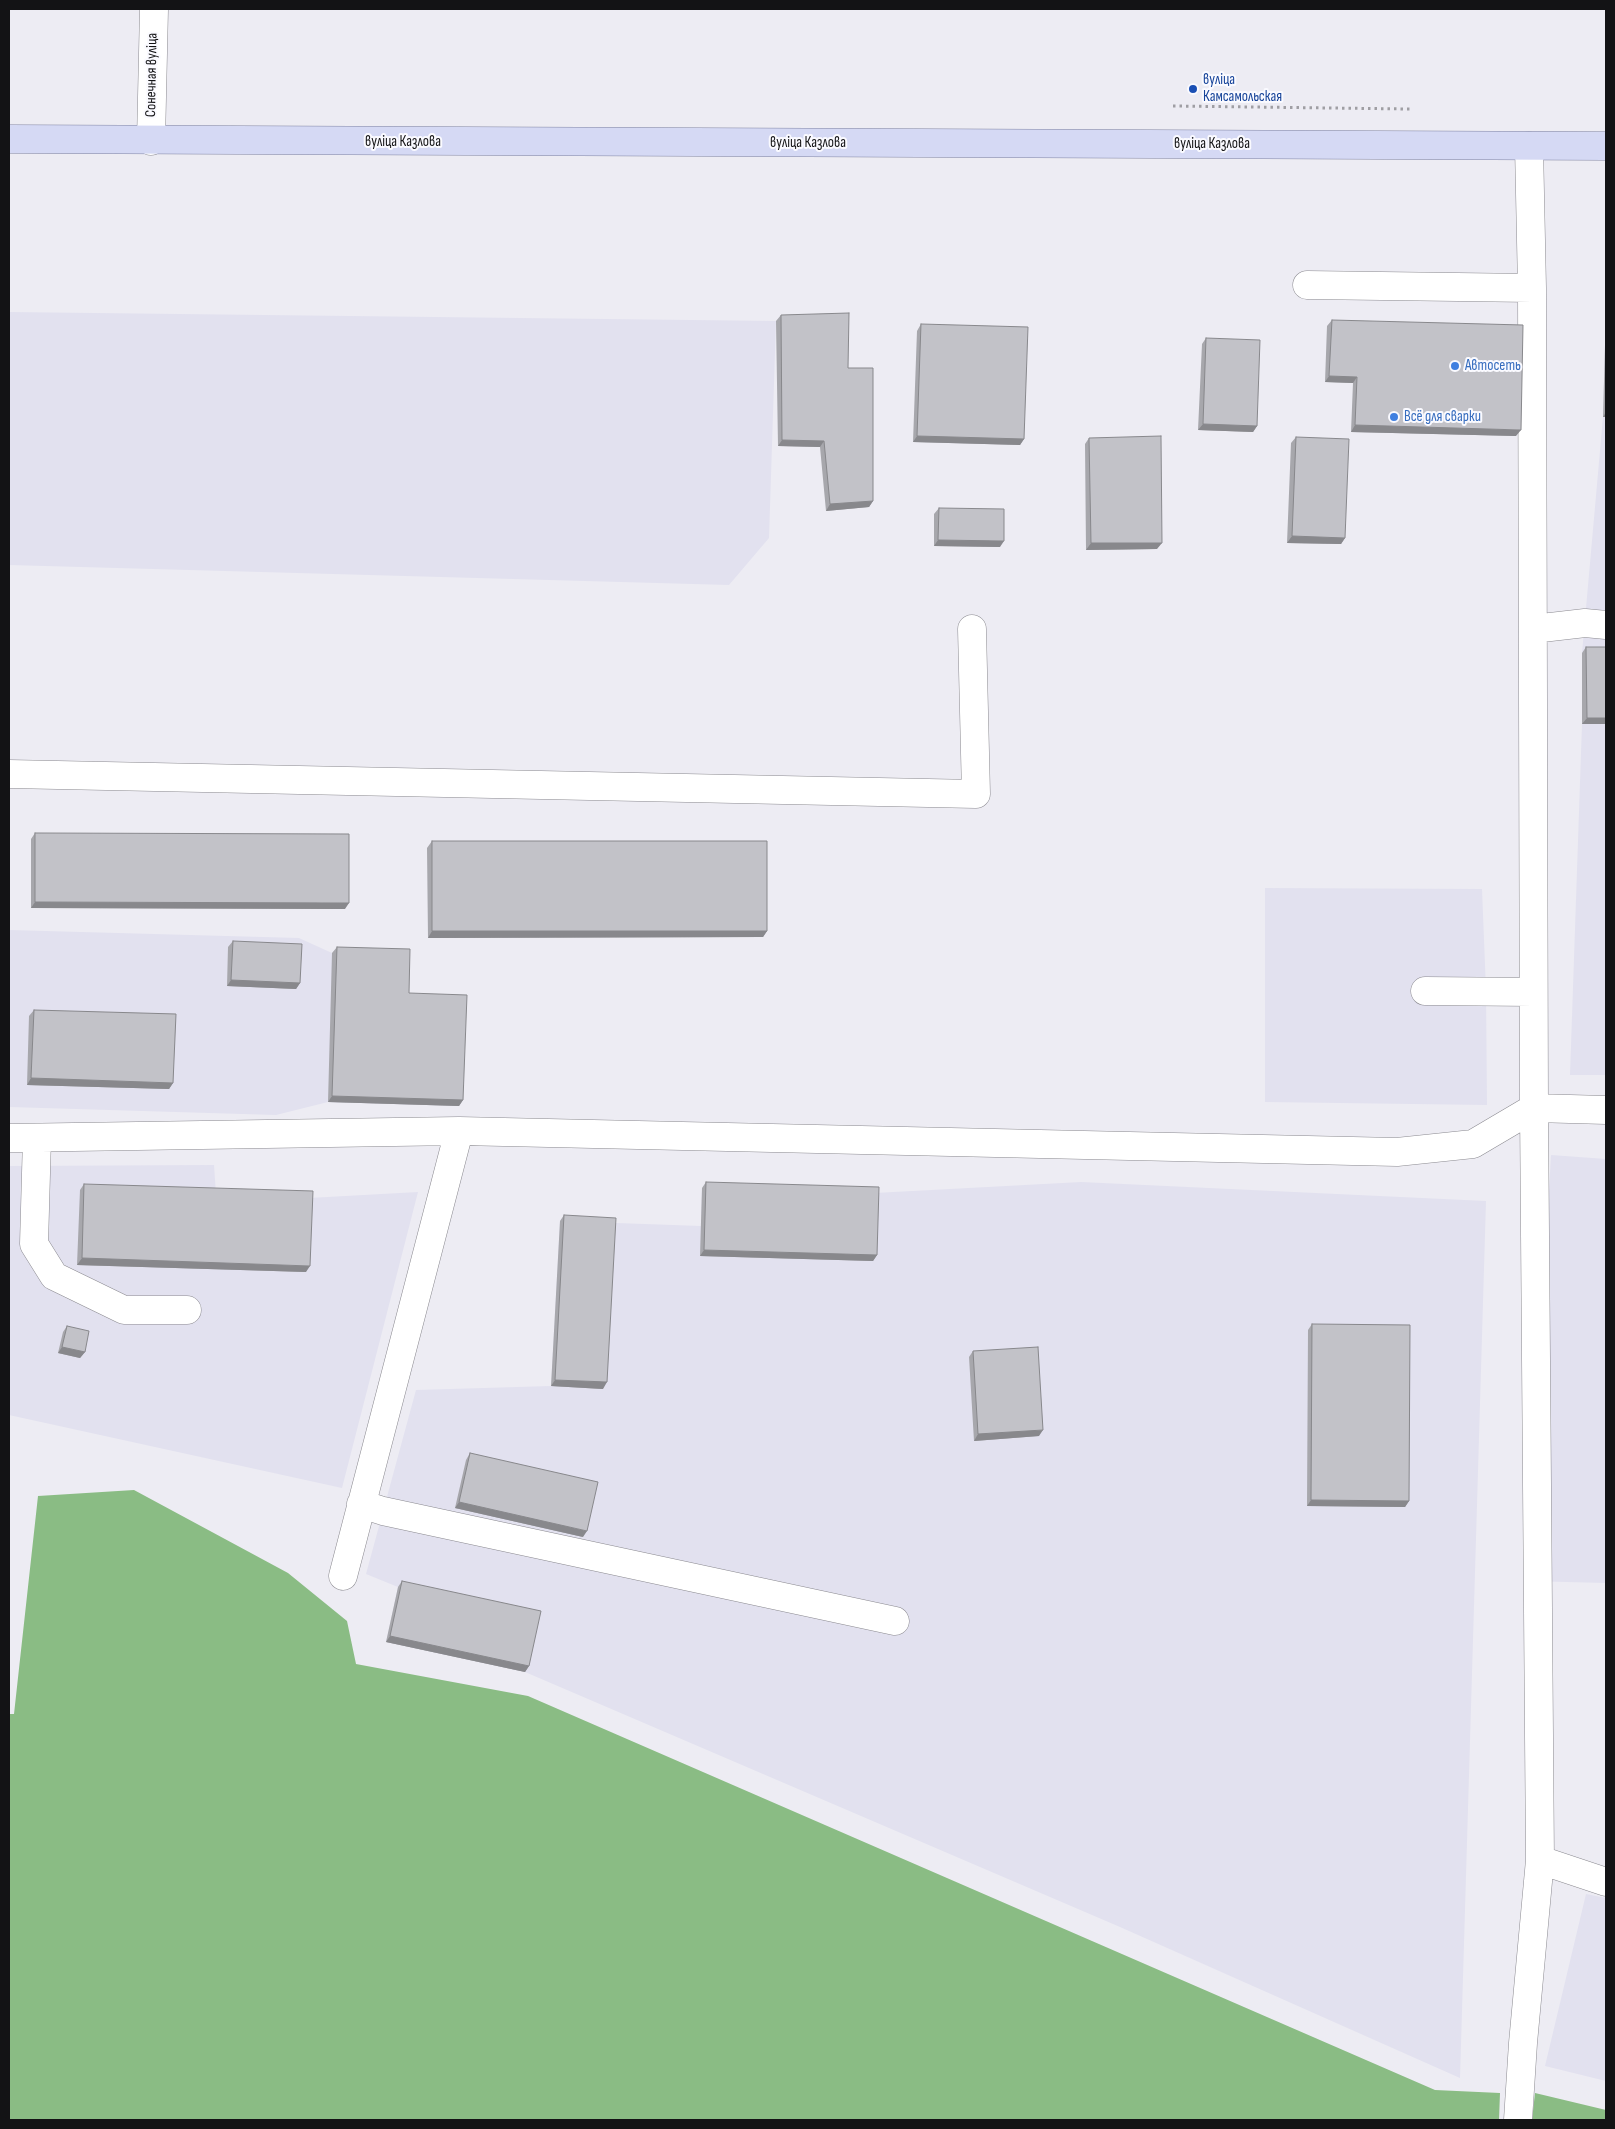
<!DOCTYPE html>
<meta charset="utf-8">
<style>
body{margin:0}
#map{position:relative;width:1615px;height:2129px;overflow:hidden;background:#edecf3;font-family:"Sofia Sans Condensed",sans-serif}
canvas{display:block}
.frame{position:absolute;inset:0;border:10px solid #131315;pointer-events:none}
</style>
<div id="map">
<canvas width="1615" height="2129"></canvas>
<div class="frame"></div>
</div>
<script>
const c = document.querySelector('canvas').getContext('2d');
c.lineJoin = 'round';
function fill(path, color) {
  c.fillStyle = color;
  c.fill(path, 'evenodd');
}
function toPath(rows) {
  const path = new Path2D();
  for (const r of rows) {
    path.moveTo(r[0], r[1]);
    for (let i = 2; i < r.length; i += 2) path.lineTo(r[i], r[i + 1]);
  }
  return path;
}
function strokePath(path, color, width, dash) {
  c.strokeStyle = color;
  c.lineWidth = width;
  c.lineCap = dash ? 'butt' : 'round';
  c.setLineDash(dash || []);
  c.stroke(path);
}
function drawText(font, color, halo, rows, align = 'center') {
  c.font = font + ' "Sofia Sans Condensed",sans-serif';
  c.lineWidth = 4;
  c.setLineDash([]);
  c.textBaseline = 'middle';
  c.strokeStyle = halo;
  c.fillStyle = color;
  for (const [text, x, y, turn = 0] of rows) {
    c.save();
    c.translate(x, y);
    c.rotate((+turn || 0) * Math.PI / 180);
    c.textAlign = isNaN(turn) ? turn : align;
    if (halo) c.strokeText(text, 0, 0);
    c.fillText(text, 0, 0);
    c.restore();
  }
}
fill(toPath([
 [9,312,776,321,769,538,729,585,9,565],
 [1605,345,1606,345,1606,1075,1570,1075,1582,724,1582,653,1603,417],
 [1265,888,1482,889,1486,990,1487,1105,1265,1102],
 [9,930,299,938,332,953,405,999,459,1106,328,1102,276,1115,9,1107],
 [1551,1155,1606,1159,1606,1583,1527,1581],
 [214,1165,216,1194,309,1198,418,1192,342,1488,9,1415,9,1166],
 [1081,1182,1486,1201,1460,2078,1120,1927,525,1672,386,1642,398,1587,366,1574,416,1390,551,1386,560,1221,701,1226,702,1188,875,1193],
 [1586,1894,1606,1898,1606,2081,1545,2066]
]), '#e2e1ef');
fill(toPath([
 [134,1490,288,1573,347,1621,356,1664,528,1696,1435,2090,1500,2093,1499,2120,9,2120,9,1714,14,1714,38,1496],
 [1535,2093,1606,2110,1606,2120,1532,2120]
]), '#8abc84');
const minor = toPath([
 [151,141,154,9],
 [1307,285,1532,288],
 [1533,629,1585,623,1606,625],
 [9,774,976,794,972,629],
 [1425,991,1533,992],
 [9,1138,459,1131,1397,1152,1473,1144,1534,1108,1606,1110],
 [37,1138,34,1244,54,1276,124,1310,187,1310],
 [361,1504,383,1511,895,1621],
 [343,1576,459,1131],
 [1540,1860,1606,1882],
 [1518,2120,1523,2043,1540,1860,1534,1108,1532,288,1529,146]
]);
const major = toPath([
 [9,139,1606,146]
]);
strokePath(minor, '#8b8a90', 29);
strokePath(major, '#7f83a1', 29);
strokePath(toPath([
 [1173,106,1410,109]
]), '#9f9ea3', 3, [2.5, 4]);
strokePath(minor, '#fff', 28);
strokePath(major, '#d5d9f4', 28);
fill(toPath([
 [781,315,848,368,873,501,869,507,826,511,820,447,778,446,776,321],
 [1332,320,1516,436,1351,432,1353,383,1325,382,1327,326],
 [921,324,1024,439,1020,445,913,442,917,331],
 [1206,338,1257,426,1253,432,1198,430,1202,344],
 [1606,343,1606,417,1603,417,1605,345],
 [1296,437,1345,538,1341,544,1287,543,1291,443],
 [1089,438,1157,549,1086,550,1085,444],
 [939,508,1000,547,934,546,934,514],
 [1586,647,1606,647,1606,724,1582,724,1582,653],
 [35,833,345,909,31,908,31,839],
 [432,841,767,931,763,937,428,938,427,848],
 [233,941,300,983,296,989,227,986,228,947],
 [337,947,409,993,463,1100,459,1106,328,1102,332,953],
 [34,1010,173,1083,169,1089,27,1085,29,1016],
 [706,1182,877,1255,873,1261,700,1256,702,1188],
 [84,1184,306,1272,77,1265,80,1190],
 [564,1215,603,1389,551,1386,560,1221],
 [1312,1324,1409,1501,1405,1507,1307,1506,1308,1330],
 [67,1326,85,1352,80,1358,58,1353,63,1332],
 [973,1351,1039,1436,974,1441,969,1357],
 [470,1453,583,1537,455,1508,466,1460],
 [402,1581,529,1666,525,1672,386,1642,398,1587]
]), '#a7a7ac');
fill(toPath([
 [1329,376,1357,377,1353,383,1325,382],
 [1606,412,1606,417,1603,417],
 [1203,424,1257,426,1253,432,1198,430],
 [1355,425,1521,430,1516,436,1351,432],
 [917,436,1024,439,1020,445,913,442],
 [782,440,824,441,820,447,778,446],
 [873,501,869,507,826,511,830,504],
 [1292,536,1345,538,1341,544,1287,543],
 [938,540,1004,541,1000,547,934,546],
 [1091,543,1162,543,1157,549,1086,550],
 [1587,718,1606,718,1606,724,1582,724],
 [35,902,349,903,345,909,31,908],
 [432,931,767,931,763,937,428,938],
 [231,980,300,983,296,989,227,986],
 [31,1078,173,1083,169,1089,27,1085],
 [332,1096,463,1100,459,1106,328,1102],
 [704,1250,877,1255,873,1261,700,1256],
 [82,1258,310,1266,306,1272,77,1265],
 [62,1347,85,1352,80,1358,58,1353],
 [555,1380,607,1382,603,1389,551,1386],
 [1043,1430,1039,1436,974,1441,978,1434],
 [1311,1500,1409,1501,1405,1507,1307,1506],
 [459,1502,587,1531,583,1537,455,1508],
 [390,1636,529,1666,525,1672,386,1642]
]), '#88888c');
const building = toPath([
 [849,313,848,368,873,368,873,501,830,504,824,441,782,440,781,315,849,313],
 [1332,320,1523,325,1521,430,1355,425,1357,377,1329,376,1332,320],
 [921,324,1028,327,1024,439,917,436,921,324],
 [1206,338,1260,340,1257,426,1203,424,1206,338],
 [1161,436,1162,543,1091,543,1089,438,1161,436],
 [1296,437,1349,439,1345,538,1292,536,1296,437],
 [939,508,1004,509,1004,541,938,540,939,508],
 [1586,647,1606,647,1606,718,1587,718,1586,647],
 [35,833,349,834,349,903,35,902,35,833],
 [432,841,767,841,767,931,432,931,432,841],
 [233,941,302,944,300,983,231,980,233,941],
 [337,947,410,949,409,993,467,995,463,1100,332,1096,337,947],
 [34,1010,176,1014,173,1083,31,1078,34,1010],
 [706,1182,879,1187,877,1255,704,1250,706,1182],
 [84,1184,313,1191,310,1266,82,1258,84,1184],
 [564,1215,616,1218,607,1382,555,1380,564,1215],
 [1312,1324,1410,1325,1409,1501,1311,1500,1312,1324],
 [67,1326,89,1331,85,1352,62,1347,67,1326],
 [1038,1347,1043,1430,978,1434,973,1351,1038,1347],
 [470,1453,598,1482,587,1531,459,1502,470,1453],
 [402,1581,541,1611,529,1666,390,1636,402,1581]
]);
fill(building, '#c2c2c8');
strokePath(building, '#88888c', 1);
for (const [x, y, r, color] of [
 [1193,89,5,"#1a4fb4"],
 [1455,366,5,"#3f7fe0"],
 [1394,417,5,"#3f7fe0"]
]) {
  const dot = new Path2D();
  dot.arc(x, y, r, 0, 2 * Math.PI);
  c.fillStyle = color;
  c.fill(dot);
  strokePath(dot, '#fafaff', 2);
}
drawText('15px', '#131315', '#fafaff', [
 ["Сонечная вуліца",152,75,-89],
 ["вуліца Казлова",403,142],
 ["вуліца Казлова",808,143],
 ["вуліца Казлова",1212,144]
]);
drawText('15px', '#164399', '#fafaff', [
 ["вуліца",1203,80],
 ["Камсамольская",1203,97]
], 'left');
drawText('15px', '#366cbe', '#fafaff', [
 ["Автосеть",1465,366],
 ["Всё для сварки",1404,417]
], 'left');
</script>
